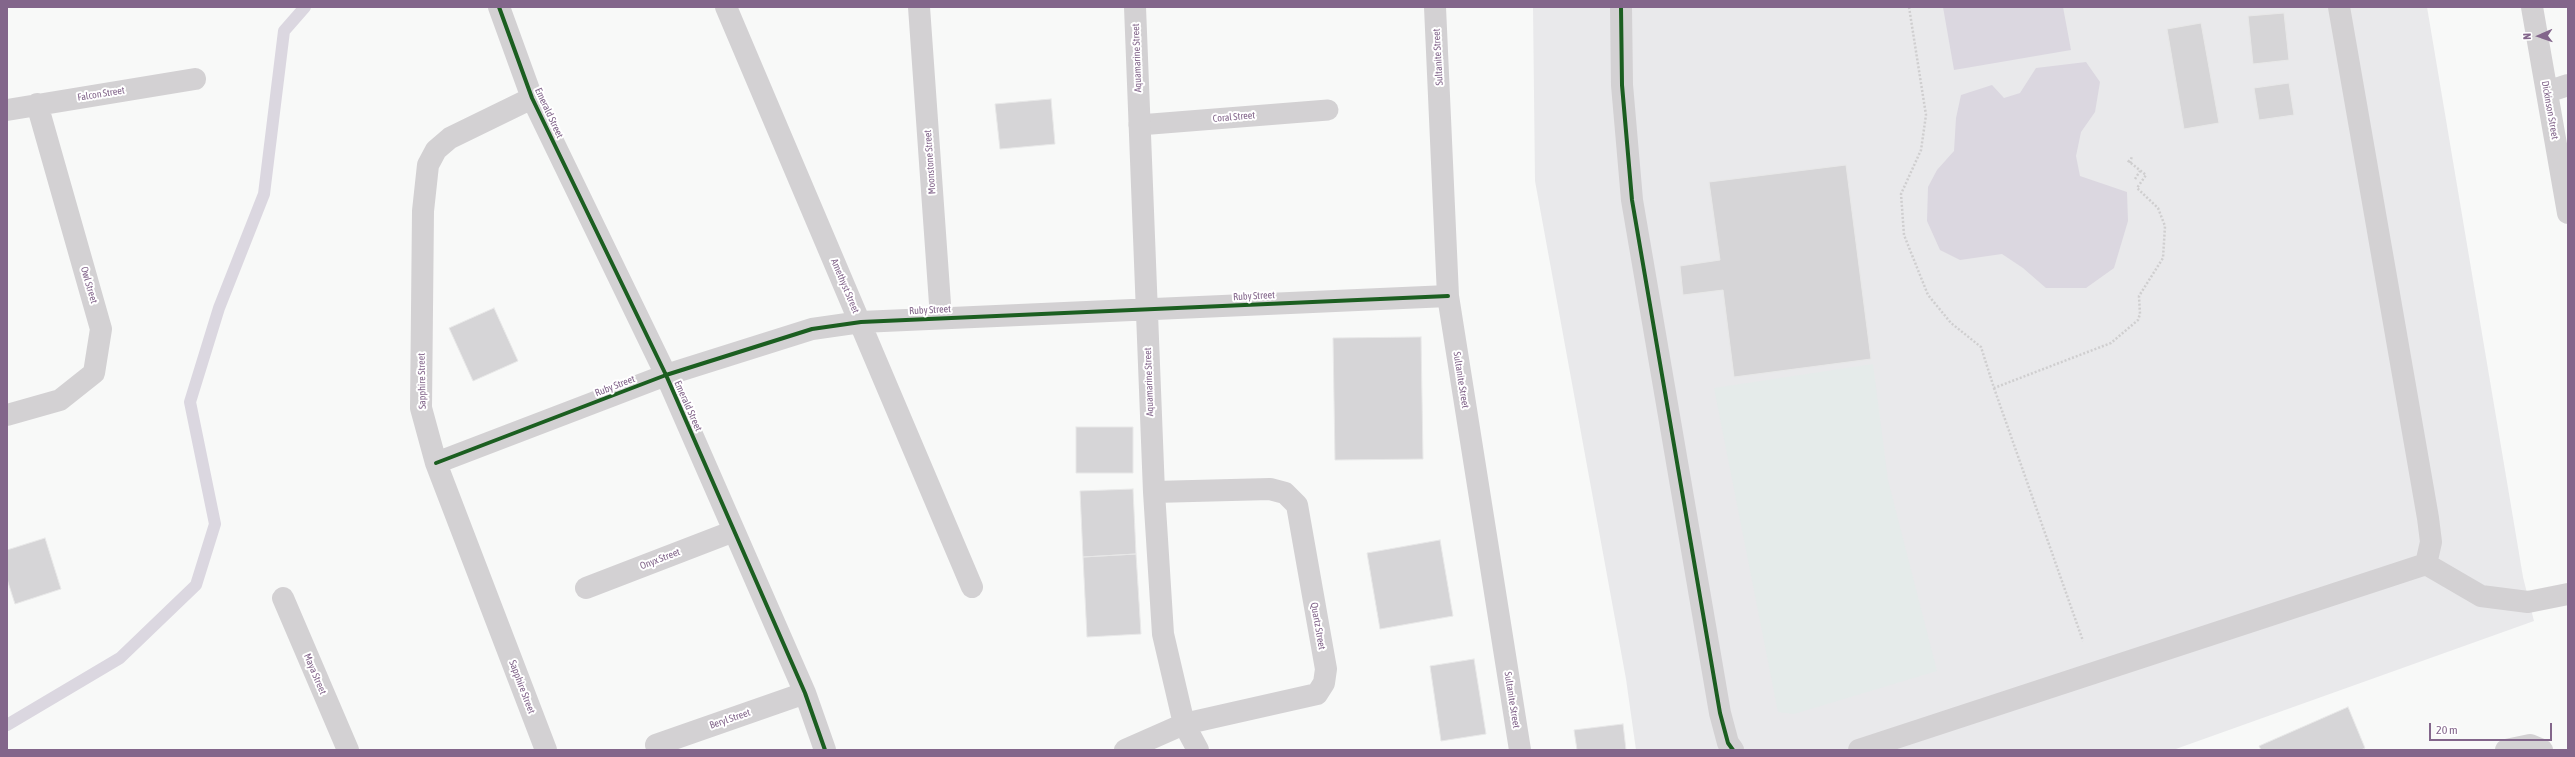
<!DOCTYPE html>
<style>
body{margin:0}
#map{position:relative;width:2575px;height:757px;overflow:hidden;background:#f8f9f8;font-family:"Asap Condensed",sans-serif}
canvas{display:block}
.frame{position:absolute;inset:0;border:8px solid #83668b;pointer-events:none}
.north{position:absolute;left:2519px;top:16px;width:40px;height:40px;-webkit-text-stroke:3px #fff;paint-order:stroke;rotate:268deg;font-size:11px;font-weight:700;line-height:16px;text-align:center;color:#83668b}
.north::after{content:'';display:block;margin:auto;width:14px;height:18px;background:#83668b;clip-path:polygon(50% 0,100% 100%,50% 72%,0 100%)}
.scale{position:absolute;left:2429px;top:723px;width:123px;height:18px;box-sizing:border-box;border:2px solid #83668b;border-top:0;padding-left:5px;font-size:12px;line-height:14px;white-space:nowrap;color:#83668b;-webkit-text-stroke:3px #fff;paint-order:stroke}
</style>
<div id="map">
<canvas width="2575" height="757"></canvas>
<div class="frame"></div>
<div class="north">N</div>
<div class="scale">20 m</div>
</div>
<script>
const c = document.querySelector('canvas').getContext('2d');
c.lineJoin = 'round';
function fill(path, color) {
  c.fillStyle = color;
  c.fill(path, 'evenodd');
}
function toPath(rows) {
  const path = new Path2D();
  for (const r of rows) {
    path.moveTo(r[0], r[1]);
    for (let i = 2; i < r.length; i += 2) path.lineTo(r[i], r[i + 1]);
  }
  return path;
}
function strokePath(path, color, width, dash) {
  c.strokeStyle = color;
  c.lineWidth = width;
  c.lineCap = dash ? 'butt' : 'round';
  c.setLineDash(dash || []);
  c.stroke(path);
}
function drawText(font, color, halo, rows, align = 'center') {
  c.font = font + ' "Asap Condensed",sans-serif';
  c.lineWidth = 4;
  c.setLineDash([]);
  c.textBaseline = 'middle';
  c.strokeStyle = halo;
  c.fillStyle = color;
  for (const [text, x, y, turn = 0] of rows) {
    c.save();
    c.translate(x, y);
    c.rotate((+turn || 0) * Math.PI / 180);
    c.textAlign = isNaN(turn) ? turn : align;
    if (halo) c.strokeText(text, 0, 0);
    c.fillText(text, 0, 0);
    c.restore();
  }
}
fill(toPath([
 [1533,7,2427,7,2523,577,2534,621,2173,750,1636,750,1626,679,1535,181]
]), '#e9e9eb');
fill(toPath([
 [1873,364,1888,480,1937,671,1794,714,1778,712,1714,388]
]), '#e5ebea');
fill(toPath([
 [1943,7,2063,7,2071,50,1954,70],
 [2086,62,2100,82,2095,112,2081,132,2076,156,2080,176,2127,192,2128,221,2114,268,2086,288,2046,288,2023,268,2002,254,1960,260,1940,250,1927,221,1928,187,1937,170,1954,151,1956,118,1961,95,1992,85,2004,98,2020,93,2036,68]
]), '#dbd7e0');
strokePath(toPath([
 [7,725,120,658,196,585,215,524,190,402,219,308,264,194,284,31,305,7]
]), '#dbd7e0', 12);
const building = toPath([
 [2284,13,2289,60,2253,64,2248,16,2284,13],
 [2201,23,2219,123,2184,129,2167,29,2201,23],
 [2289,83,2294,115,2259,120,2254,88,2289,83],
 [1051,99,1055,144,1000,149,995,104,1051,99],
 [1846,165,1871,359,1734,377,1723,290,1683,295,1680,266,1720,260,1709,182,1846,165],
 [494,308,518,361,473,381,449,328,494,308],
 [1421,337,1423,459,1335,460,1333,338,1421,337],
 [1076,427,1133,427,1133,473,1076,473,1076,427],
 [1133,489,1136,554,1083,557,1080,491,1133,489],
 [45,538,61,589,15,604,7,579,7,550,45,538],
 [1440,540,1453,616,1380,629,1367,553,1440,540],
 [1136,554,1141,634,1087,637,1083,557,1136,554],
 [1474,659,1486,734,1441,741,1430,666,1474,659],
 [2348,707,2365,748,2361,750,2261,750,2259,746,2348,707],
 [1623,724,1626,750,1577,750,1574,730,1623,724]
]);
fill(building, '#d6d5d7');
strokePath(building, '#e8e8e8', 1);
strokePath(toPath([
 [1909,7,1926,115,1921,150,1901,194,1904,235,1928,295,1951,323,1981,347,1994,388,2111,343,2138,320,2140,314,2139,296,2163,258,2165,226,2158,208,2137,188,2146,175,2127,160],
 [2130,163,2132,156],
 [2135,179,2140,171],
 [1994,388,2083,641]
]), '#cfcecf', 2.5, [2, 2]);
strokePath(toPath([
 [1139,125,1328,110]
]), '#d3d1d3', 21);
strokePath(toPath([
 [499,7,532,98,666,375,805,693,825,750],
 [726,7,972,587],
 [919,7,941,318],
 [1135,7,1154,492,1163,634,1184,724,1198,750],
 [1435,7,1448,296,1520,750],
 [1621,7,1622,85,1632,200,1720,713,1728,743,1733,750],
 [2339,7,2428,518,2431,542,2426,564],
 [2532,7,2568,213],
 [2547,92,2568,85],
 [532,98,450,138,436,150,428,165,423,211,421,408,436,463,546,750],
 [7,110,195,79],
 [7,415,60,400,94,373,101,329,37,104],
 [436,463,666,375,812,329,861,322,1448,296],
 [586,588,734,531],
 [283,598,348,750],
 [656,745,805,693],
 [1125,750,1184,724,1317,694,1324,683,1326,669,1297,505,1285,493,1270,489,1154,492],
 [1859,750,2426,564,2481,596,2528,602,2568,594],
 [2506,750,2530,745,2542,750]
]), '#d3d1d3', 22);
strokePath(toPath([
 [499,7,532,98,666,375,805,693,825,750],
 [1621,7,1622,85,1632,200,1720,713,1728,743,1733,750],
 [436,463,666,375,812,329,861,322,1448,296]
]), '#1b5e20', 4);
drawText('10px', '#83668b', '#fff', [
 ["Sultanite Street",1438,57,-93],
 ["Aquamarine Street",1137,58,-92],
 ["Falcon Street",101,94,-9],
 ["Dickinson Street",2550,110,80],
 ["Emerald Street",549,113,65],
 ["Coral Street",1234,117,-5],
 ["Moonstone Street",930,162,-94],
 ["Owl Street",89,285,74],
 ["Amethyst Street",845,286,67],
 ["Ruby Street",1254,296,-3],
 ["Ruby Street",930,310,-3],
 ["Sultanite Street",1461,380,81],
 ["Sapphire Street",422,381,-91],
 ["Aquamarine Street",1149,382,-92],
 ["Ruby Street",615,386,-21],
 ["Emerald Street",688,406,66],
 ["Onyx Street",660,559,-21],
 ["Quartz Street",1318,626,80],
 ["Maya Street",315,674,67],
 ["Sapphire Street",522,687,69],
 ["Sultanite Street",1512,700,81],
 ["Beryl Street",730,719,-19]
]);
</script>
